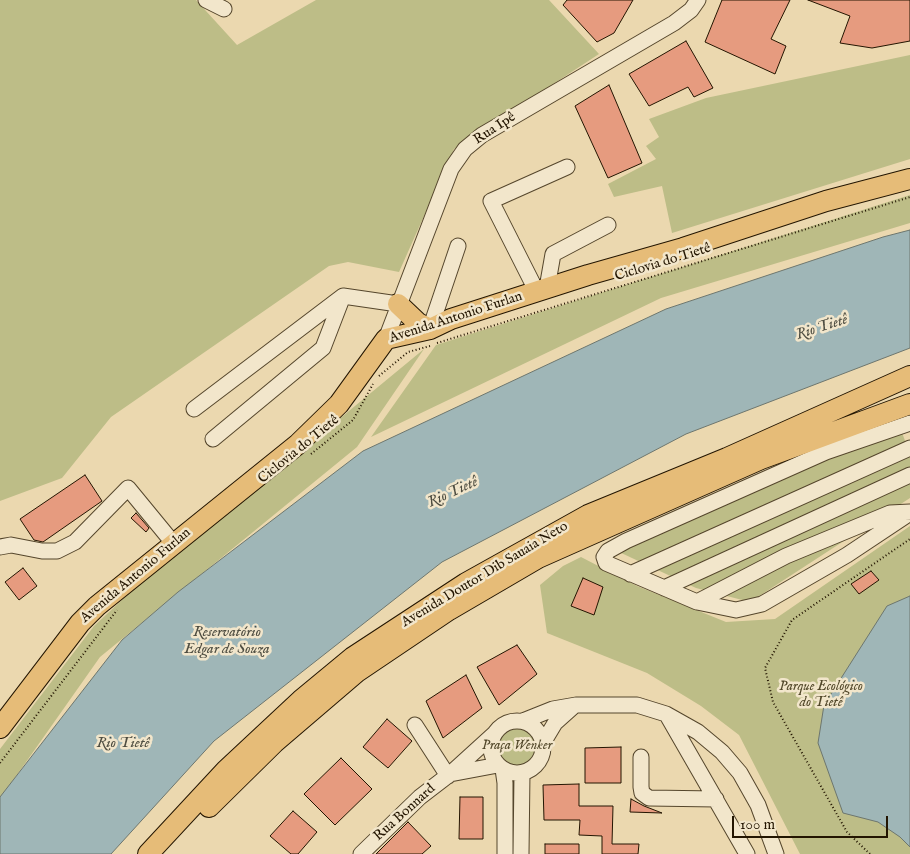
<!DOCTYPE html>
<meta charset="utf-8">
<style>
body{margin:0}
#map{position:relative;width:910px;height:854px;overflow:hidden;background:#ebd8af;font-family:"IM FELL English",serif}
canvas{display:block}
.scale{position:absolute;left:732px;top:816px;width:156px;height:22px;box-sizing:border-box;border:2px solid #231501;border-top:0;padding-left:6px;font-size:15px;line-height:18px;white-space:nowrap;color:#231501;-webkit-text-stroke:4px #f2e6cb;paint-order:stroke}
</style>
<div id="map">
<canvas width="910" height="854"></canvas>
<div class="scale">100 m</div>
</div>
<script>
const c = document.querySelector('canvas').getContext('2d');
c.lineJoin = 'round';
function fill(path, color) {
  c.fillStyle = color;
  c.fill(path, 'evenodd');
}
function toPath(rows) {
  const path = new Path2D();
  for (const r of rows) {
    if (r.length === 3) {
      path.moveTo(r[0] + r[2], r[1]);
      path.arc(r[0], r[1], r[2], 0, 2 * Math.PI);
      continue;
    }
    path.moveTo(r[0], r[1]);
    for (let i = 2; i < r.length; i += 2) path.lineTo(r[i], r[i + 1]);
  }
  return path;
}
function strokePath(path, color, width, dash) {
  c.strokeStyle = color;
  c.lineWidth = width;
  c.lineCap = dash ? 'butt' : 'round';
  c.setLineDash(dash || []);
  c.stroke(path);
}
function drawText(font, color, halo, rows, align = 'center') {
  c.font = font + ' "IM FELL English",serif';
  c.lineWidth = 5;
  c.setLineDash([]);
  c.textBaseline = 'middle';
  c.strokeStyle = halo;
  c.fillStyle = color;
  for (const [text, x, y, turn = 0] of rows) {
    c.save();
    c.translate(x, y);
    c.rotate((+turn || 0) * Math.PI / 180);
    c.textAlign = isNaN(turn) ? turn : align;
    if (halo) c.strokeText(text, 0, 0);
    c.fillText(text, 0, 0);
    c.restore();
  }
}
fill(toPath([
 [0,0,196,0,237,45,316,0,549,0,599,54,454,149,399,272,348,262,329,266,111,417,62,478,0,501],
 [910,55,910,159,672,233,662,186,614,197,608,184,656,159,646,146,659,137,649,119,706,98],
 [910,195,910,223,661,298,371,437,436,345],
 [424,349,357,447,100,657,0,799,0,749,94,626,137,586],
 [901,430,910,454,910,498,750,602,696,588,617,551,846,450],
 [910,526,910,854,800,854,739,735,701,706,647,673,547,633,540,585,563,566,581,557,637,586,726,622,775,619],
 [517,746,22]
]), '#bdbd87');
const water = toPath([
 [910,230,910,348,686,434,442,562,214,741,111,854,0,854,0,797,122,640,178,592,363,451,666,309,883,237,910,230],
 [910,596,910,847,900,837,878,822,843,813,818,743,824,705,887,606,910,596]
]);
fill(water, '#9fb6b7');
strokePath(water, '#6d766e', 1);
const building = toPath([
 [567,0,633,0,614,33,597,42,563,5,567,0],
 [722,0,790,0,771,39,786,46,775,74,705,42,722,0],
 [808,0,910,0,910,41,872,48,840,43,850,16,808,0],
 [686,41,713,88,694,97,688,87,649,106,629,74,686,41],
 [609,85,642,163,608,178,575,106,609,85],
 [85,475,102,501,43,542,34,540,20,519,85,475],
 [136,513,149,528,146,532,131,518,136,513],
 [23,568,37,586,19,600,5,582,23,568],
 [871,571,879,580,859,594,851,584,871,571],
 [583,578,603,587,594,615,571,606,583,578],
 [517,645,537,674,499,705,477,667,517,645],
 [466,675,482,708,443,738,426,701,466,675],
 [387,719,412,741,388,768,363,747,387,719],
 [621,747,621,783,585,783,585,748,621,747],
 [341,758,372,789,335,825,304,794,341,758],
 [579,784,579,806,613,806,612,844,639,844,638,854,602,854,602,836,579,835,580,820,544,820,543,785,579,784],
 [460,797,483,797,483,839,459,839,460,797],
 [631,799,644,806,662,813,630,812,631,799],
 [293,811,317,832,298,854,291,854,270,836,293,811],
 [408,822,431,846,422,854,376,854,408,822],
 [545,844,579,844,579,854,545,854,545,844]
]);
fill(building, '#e69b7f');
strokePath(building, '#231501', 1);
const minor = toPath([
 [206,0,224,9],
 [547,288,553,254,608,225],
 [537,292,491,201,567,167],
 [430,329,458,246],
 [386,339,451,169,465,149,482,135,674,23,691,10,698,0],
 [194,409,343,296,398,304],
 [910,423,826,452,626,541,608,551,604,557,606,563,697,602,736,610,762,604,847,555,910,513],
 [213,439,323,348,343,296],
 [0,547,11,545,42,551,57,551,75,542,128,488,174,544],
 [630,574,910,448],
 [664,588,910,475],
 [697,602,786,556,890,513,910,512],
 [667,715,747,854],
 [517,747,26],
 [523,721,553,709,576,705,637,705,666,714,698,732,722,752,740,773,758,805,776,854],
 [415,725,448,776],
 [543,743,555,723,574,706],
 [641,757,641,787,642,793,649,798,716,799],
 [503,769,505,783,505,854],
 [450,774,498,765],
 [361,854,420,797,450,774,494,734],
 [521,854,522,773]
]);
const major = toPath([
 [398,304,418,323,430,329],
 [0,728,80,623,97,606,298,444,339,404,386,339,430,329,451,319,588,275,683,248,826,201,910,179],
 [209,807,274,743,357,672,449,610,538,558,761,459,910,404],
 [148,854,226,770,301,700,353,657,466,583,588,515,727,458,910,376]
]);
strokePath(minor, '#55462c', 17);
strokePath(major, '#231501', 22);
strokePath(toPath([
 [437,343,910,197],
 [379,376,408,352,430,346],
 [311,454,353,420,373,384],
 [0,763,117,610],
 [870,854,847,832,773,702,765,668,792,620,910,539]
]), '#231501', 2, [1, 2.5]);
strokePath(minor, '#f2e6cb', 15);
strokePath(major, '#e6bc78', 20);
drawText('14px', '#231501', '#f2e6cb', [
 ["Rua Ipê",495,129,-33],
 ["Ciclovia do Tietê",663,263,-17],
 ["Avenida Antonio Furlan",456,318,-18],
 ["Ciclovia do Tietê",299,450,-39],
 ["Avenida Doutor Dib Sauaia Neto",485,575,-31],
 ["Avenida Antonio Furlan",136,576,-40],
 ["Rua Bonnard",405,813,-42]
]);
drawText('italic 14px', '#514729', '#f2e6cb', [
 ["Parque Ecológico",821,687],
 ["do Tietê",821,703],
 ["Praça Wenker",517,746]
]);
drawText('italic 15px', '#4e4d41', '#f2e6cb', [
 ["Rio Tietê",822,328,-18],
 ["Rio Tietê",453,493,-25],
 ["Reservatório",227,633],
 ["Edgar de Souza",227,650],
 ["Rio Tietê",123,744]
]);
</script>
